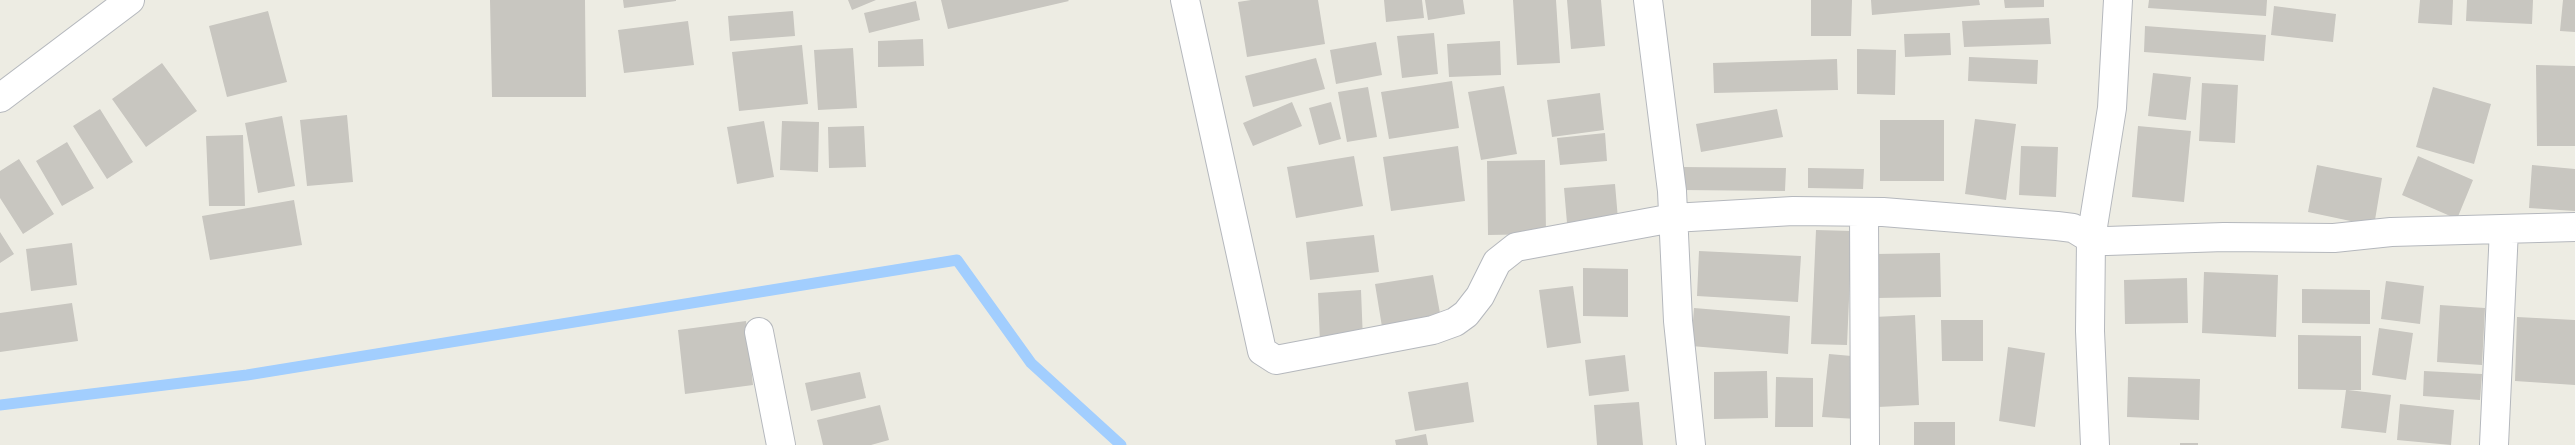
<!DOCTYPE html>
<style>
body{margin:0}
canvas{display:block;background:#edece3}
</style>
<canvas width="2575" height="445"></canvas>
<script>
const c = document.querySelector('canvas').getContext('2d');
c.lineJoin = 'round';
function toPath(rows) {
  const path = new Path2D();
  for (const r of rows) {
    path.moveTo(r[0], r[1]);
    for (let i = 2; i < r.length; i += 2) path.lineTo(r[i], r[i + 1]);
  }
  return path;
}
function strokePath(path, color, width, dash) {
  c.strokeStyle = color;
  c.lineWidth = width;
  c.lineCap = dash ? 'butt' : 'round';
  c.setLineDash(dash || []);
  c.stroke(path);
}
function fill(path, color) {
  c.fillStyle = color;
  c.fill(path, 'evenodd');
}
strokePath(toPath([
 [0,405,247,375,957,260,1031,363,1121,445]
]), '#a2cefe', 11);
fill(toPath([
 [490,0,585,0,586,97,492,97],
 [623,0,676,0,676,1,624,8],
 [848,0,876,0,852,10],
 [941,0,1068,0,1069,1,948,29],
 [1251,0,1318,0,1325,44,1247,57,1238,2],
 [1384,0,1422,0,1424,18,1386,22],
 [1425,0,1463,0,1465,14,1428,20],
 [1513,0,1556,0,1560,63,1517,65],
 [1567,0,1601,0,1605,46,1571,49],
 [1811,0,1852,0,1851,36,1811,36],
 [1871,0,1979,0,1980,5,1872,15],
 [2004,0,2044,0,2044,7,2005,8],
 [2149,0,2267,0,2266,16,2148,8],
 [2420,0,2453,0,2452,25,2418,23],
 [2467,0,2533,0,2532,24,2466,21],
 [2563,0,2575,0,2575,32,2560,31],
 [916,1,920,20,869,33,864,13],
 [2274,6,2336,14,2333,42,2271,35],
 [268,11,287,82,227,97,209,26],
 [793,11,795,36,730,41,728,16],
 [2049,18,2051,44,1964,47,1962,21],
 [688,21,694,65,624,73,618,30],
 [2145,26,2266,35,2264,61,2144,52],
 [1434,33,1438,74,1402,78,1397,36],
 [1950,33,1951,55,1905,57,1904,34],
 [923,39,924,66,878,67,878,41],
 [1500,41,1501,75,1449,77,1447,44],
 [1376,42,1382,75,1336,84,1330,50],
 [802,45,808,104,739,111,732,52],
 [853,48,857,108,818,110,814,50],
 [1857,49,1896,50,1895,95,1857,94],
 [1969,57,2038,60,2037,84,1968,81],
 [1316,58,1325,89,1253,107,1245,76],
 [1837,59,1838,90,1714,93,1713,63],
 [162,63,197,111,146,147,112,99],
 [2536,65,2575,66,2575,146,2537,146],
 [2153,73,2191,77,2186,120,2148,116],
 [1452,81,1459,128,1389,139,1381,92],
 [2202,83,2238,85,2235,143,2199,141],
 [1504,86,1517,154,1481,160,1468,92],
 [1368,87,1377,137,1347,142,1338,92],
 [2433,87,2491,104,2474,164,2416,147],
 [1600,93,1604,130,1552,137,1547,100],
 [1292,102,1302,126,1253,146,1243,123],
 [1331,102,1341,139,1319,145,1309,108],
 [100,109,133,162,107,179,73,126],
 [1777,109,1783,137,1701,152,1696,124],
 [347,115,353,182,307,186,300,120],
 [282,116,295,186,258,193,245,123],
 [1975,119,2016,124,2006,200,1965,194],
 [1880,120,1944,120,1944,181,1880,181],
 [764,121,774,177,737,184,727,127],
 [782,121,819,122,818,172,780,170],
 [864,126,866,167,829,168,828,127],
 [2138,126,2191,131,2184,202,2132,197],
 [1605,133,1607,161,1560,165,1557,138],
 [243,135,245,206,209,206,206,136],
 [67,142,94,188,62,206,36,161],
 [1458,146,1465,201,1391,211,1383,157],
 [2021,146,2058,147,2056,197,2019,195],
 [1354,156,1363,206,1296,218,1287,167],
 [2418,156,2473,180,2457,219,2402,195],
 [19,159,54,214,23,234,0,198,0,171],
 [1545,160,1546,234,1488,235,1487,161],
 [2317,165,2382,178,2374,226,2308,212],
 [2532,165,2575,169,2575,211,2529,208],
 [1681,167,1786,168,1785,191,1681,190],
 [1808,168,1864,169,1863,189,1808,188],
 [1615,184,1618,219,1567,223,1564,188],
 [294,200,302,245,210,260,202,216],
 [1816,230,1852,231,1847,345,1811,344],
 [0,232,14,254,0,263],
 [1374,235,1379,272,1310,280,1306,242],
 [72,243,77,285,31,291,26,249],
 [1699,251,1801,256,1798,302,1697,296],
 [1940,253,1941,297,1876,298,1875,254],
 [1583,268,1628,269,1628,317,1583,316],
 [2204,272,2278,275,2276,337,2202,333],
 [1433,275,1442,324,1383,333,1375,284],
 [2187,278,2188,323,2125,324,2124,280],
 [2386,281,2424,286,2420,324,2381,319],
 [1573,286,1581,343,1547,348,1539,290],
 [2302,289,2370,290,2370,324,2302,323],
 [1361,290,1363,341,1320,343,1318,293],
 [72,303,78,341,0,352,0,313],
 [2440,305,2485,308,2482,365,2437,362],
 [1694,308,1790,316,1788,354,1691,346],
 [1915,315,1919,405,1878,407,1874,317],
 [2517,317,2575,320,2575,385,2515,381],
 [1941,320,1983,320,1983,361,1942,361],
 [746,321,753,385,685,394,678,330],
 [2379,328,2413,333,2406,380,2372,375],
 [2298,335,2361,336,2361,390,2348,390,2391,395,2386,433,2341,428,2346,390,2298,389],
 [2008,347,2045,353,2035,427,1999,421],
 [1829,354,1863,357,1857,419,1822,417],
 [1625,355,1629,391,1589,396,1585,360],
 [1767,371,1768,418,1714,419,1714,372],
 [2424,371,2482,374,2480,400,2423,396],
 [860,372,866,398,811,411,805,383],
 [1776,377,1813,378,1813,427,1775,427],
 [2128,377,2200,379,2199,420,2127,417],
 [1468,382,1474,422,1415,431,1408,392],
 [1639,402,1643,445,1597,445,1594,405],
 [2400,404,2454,410,2451,445,2397,440],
 [880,405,889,440,871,445,823,445,817,420],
 [1914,422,1955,422,1955,445,1914,445],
 [1426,434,1428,445,1396,445,1395,440],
 [2180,443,2198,443,2198,445,2180,445]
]), '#c8c6c0');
const street = toPath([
 [1185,0,1262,351,1276,360,1433,330,1455,322,1466,314,1480,296,1497,262,1516,247,1673,218,1793,211,1883,212,2057,226,2073,228,2091,239,2107,241,2224,237,2334,238,2391,232,2575,227],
 [1648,0,1672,191,1678,321,1691,445],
 [0,98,130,0],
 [1864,212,1865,445],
 [759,332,781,445],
 [2095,445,2090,331,2091,239,2112,108,2118,0],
 [2494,445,2504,229]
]);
strokePath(street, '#b5b8bd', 30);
strokePath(street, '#fff', 28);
</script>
